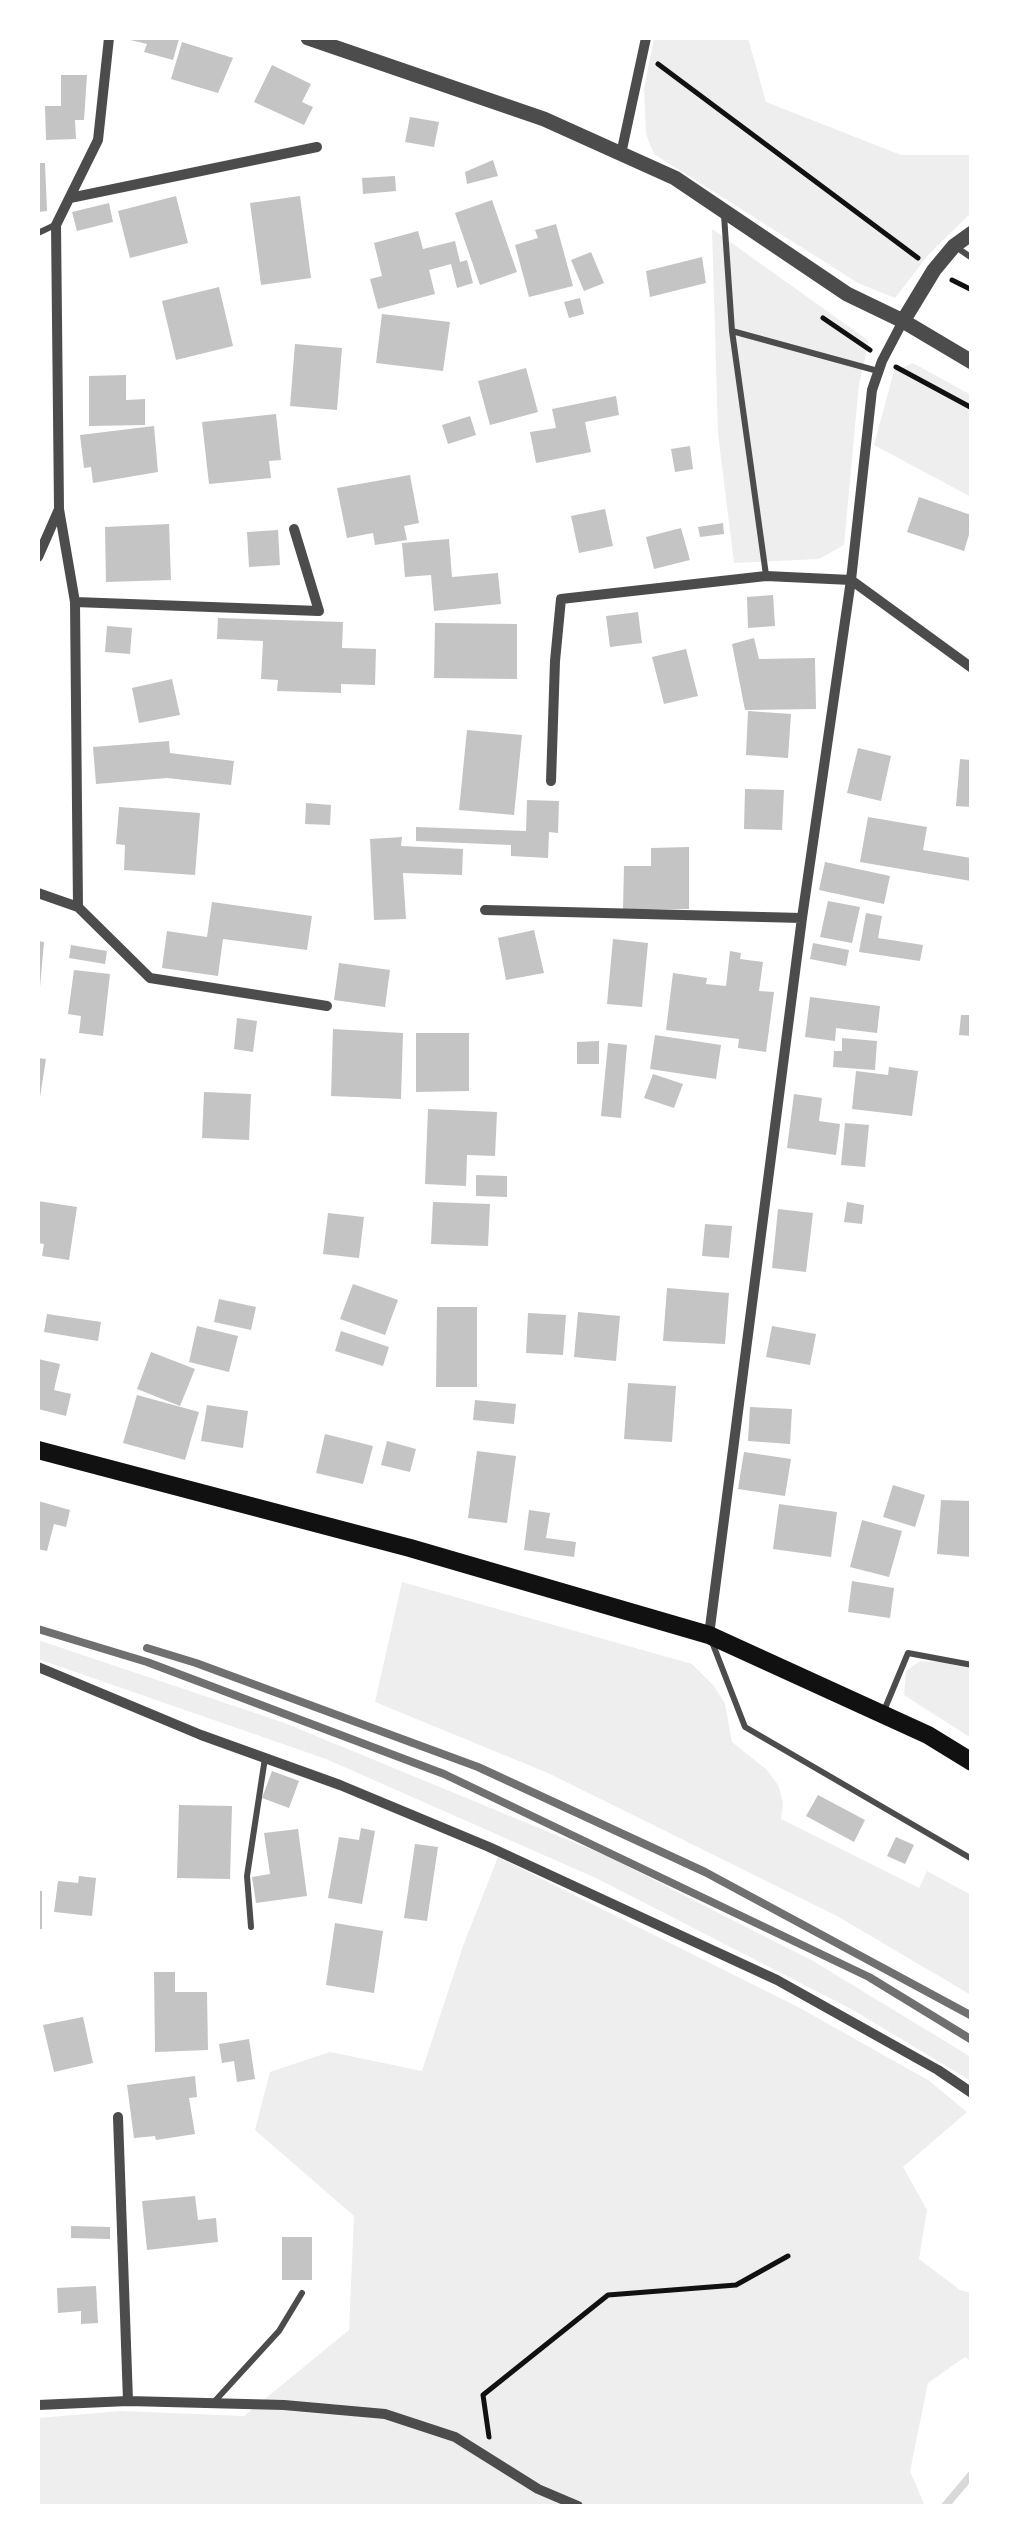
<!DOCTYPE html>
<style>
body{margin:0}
#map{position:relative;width:1009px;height:2544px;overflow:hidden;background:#fff;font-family:"Exo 2",sans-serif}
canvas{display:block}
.frame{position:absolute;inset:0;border:40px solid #fff;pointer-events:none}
</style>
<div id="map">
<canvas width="1009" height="2544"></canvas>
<div class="frame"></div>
</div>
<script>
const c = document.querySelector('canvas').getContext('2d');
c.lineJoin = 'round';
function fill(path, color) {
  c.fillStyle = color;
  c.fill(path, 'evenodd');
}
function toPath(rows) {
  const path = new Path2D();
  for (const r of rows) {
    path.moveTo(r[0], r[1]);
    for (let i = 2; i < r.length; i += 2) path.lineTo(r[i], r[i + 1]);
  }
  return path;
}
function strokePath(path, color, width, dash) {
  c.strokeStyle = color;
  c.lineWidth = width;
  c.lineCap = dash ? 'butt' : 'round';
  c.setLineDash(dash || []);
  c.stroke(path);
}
fill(toPath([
 [654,38,748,38,766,102,901,155,971,155,971,213,929,254,895,298,858,283,654,154,646,134,644,89],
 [712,229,869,341,859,384,844,545,819,559,734,563,718,434],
 [913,363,971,395,971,497,874,445,894,371],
 [402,1582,692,1664,714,1686,725,1704,732,1742,767,1770,778,1785,783,1802,781,1819,919,1888,927,1871,971,1895,971,1995,837,1916,548,1773,375,1702],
 [38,1640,282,1722,607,1856,813,1961,971,2057,971,2081,853,2010,598,1879,326,1759,38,1659],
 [920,1661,941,1662,971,1669,971,1738,904,1695,906,1671],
 [498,1857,798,2007,928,2080,967,2112,903,2167,927,2210,919,2259,960,2290,971,2293,971,2361,965,2357,928,2383,910,2471,925,2506,38,2506,38,2418,121,2411,244,2416,349,2330,354,2216,255,2130,270,2072,330,2052,422,2071,463,1946]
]), '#eee');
strokePath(toPath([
 [945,2506,972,2474]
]), '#d9d9d9', 8);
fill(toPath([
 [126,39,126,38,179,39,173,60,144,52,147,44],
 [182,42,233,58,218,93,171,79],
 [272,65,311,84,302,102,313,107,304,125,254,102],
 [61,75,87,75,84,120,75,120,76,139,46,140,45,106,61,106],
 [410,117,439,122,434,147,405,142],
 [493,160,498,176,467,184,465,172],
 [38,163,45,163,47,211,38,212],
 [395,176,396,191,363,194,362,178],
 [176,196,188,243,130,258,118,211],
 [300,196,311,278,261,285,250,203],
 [492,200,517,272,480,285,455,213],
 [109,203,113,222,77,231,72,212],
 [556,224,573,286,529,297,515,245,538,238,535,230],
 [418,231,423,249,455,241,460,262,467,260,473,283,457,288,451,264,429,270,435,294,378,309,370,279,382,276,374,243],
 [591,252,604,283,584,291,571,260],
 [702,257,706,283,650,297,646,271],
 [219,287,233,346,176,360,162,301],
 [580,298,584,314,569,318,564,302],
 [382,314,450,322,443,371,376,363],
 [295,344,342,348,337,410,290,406],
 [526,368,538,412,490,425,478,381],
 [126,375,126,400,145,399,145,425,89,426,89,376],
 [616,396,619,415,585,422,591,452,536,463,530,432,556,428,552,409],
 [276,414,281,460,269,461,271,478,209,484,202,422],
 [470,416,476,435,448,444,442,425],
 [154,426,158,472,93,483,91,467,84,468,80,435],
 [690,446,693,469,675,472,671,449],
 [410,475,419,523,404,526,407,540,375,545,373,533,347,538,337,488],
 [919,497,971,515,971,528,964,551,907,532],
 [605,509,613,546,579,553,571,516],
 [723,523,724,534,700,537,698,527],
 [169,524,171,580,106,582,105,527],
 [681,528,690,560,654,569,646,537],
 [278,530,280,565,249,567,247,532],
 [449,539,452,577,498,573,501,604,434,611,431,575,405,577,402,543],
 [773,595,775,626,748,628,747,597],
 [638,612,642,643,610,647,606,616],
 [218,618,343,622,342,648,376,649,375,685,341,684,341,693,277,691,278,680,261,679,263,641,217,639],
 [435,623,517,624,517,679,434,678],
 [107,626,132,628,130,654,105,652],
 [754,638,759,659,815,658,816,709,745,710,732,644],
 [686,649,698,696,664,704,652,657],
 [172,679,180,715,139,723,132,688],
 [748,711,791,714,788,758,746,755],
 [467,730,522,735,514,815,459,810],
 [169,741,170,753,234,761,231,785,167,778,96,784,93,747],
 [858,748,891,756,881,801,847,793],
 [960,759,971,760,971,807,956,806],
 [745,789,784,790,782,830,744,829],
 [527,800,559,801,558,833,549,832,548,858,511,856,511,845,416,841,416,827,526,831],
 [306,803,331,805,330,825,305,824],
 [119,807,200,813,195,875,124,870,125,845,116,844],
 [868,817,927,827,923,850,971,858,971,881,860,862],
 [402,837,401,846,463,849,462,875,403,873,406,919,374,920,370,839],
 [689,847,689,909,623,909,624,866,651,866,651,848],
 [825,862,890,876,884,904,819,890],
 [828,901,860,907,852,943,820,937],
 [212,902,312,916,307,950,223,939,218,976,162,968,167,931,207,937],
 [866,913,882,916,878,938,923,945,920,961,859,952],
 [534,930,544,973,506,980,498,938],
 [613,939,648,943,642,1007,607,1004],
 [38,941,44,942,40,987,38,987],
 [813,943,849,950,846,966,810,959],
 [71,945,107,951,105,964,69,958],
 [730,951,741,953,740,959,763,962,759,991,774,992,766,1052,738,1048,739,1039,666,1030,673,973,707,978,706,984,726,986],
 [339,963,390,970,385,1007,334,1000],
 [74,970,110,974,103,1036,79,1033,81,1016,68,1014],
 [810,997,880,1006,877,1033,836,1028,835,1041,805,1037],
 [961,1015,971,1015,971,1036,959,1035],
 [237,1018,257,1021,253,1052,234,1049],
 [333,1029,403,1033,401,1099,331,1096],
 [416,1033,469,1033,469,1091,416,1092],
 [655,1035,721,1045,716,1079,650,1069],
 [842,1038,877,1041,875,1070,833,1067,834,1051,842,1051],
 [599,1041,599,1064,577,1064,577,1042],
 [608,1043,627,1045,621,1118,601,1116],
 [38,1058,46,1059,40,1097,38,1097],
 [889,1067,918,1071,912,1116,852,1109,856,1071,888,1075],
 [653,1074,683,1084,674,1108,644,1098],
 [204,1092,251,1094,249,1140,202,1138],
 [794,1094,822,1098,819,1121,840,1124,836,1155,787,1148],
 [428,1109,497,1112,495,1156,467,1155,466,1186,425,1184],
 [845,1123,869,1125,865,1167,841,1165],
 [476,1175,507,1176,507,1197,476,1196],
 [38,1201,77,1207,69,1260,42,1256,44,1244,38,1243],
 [433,1202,490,1204,488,1246,431,1244],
 [847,1202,864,1205,862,1224,844,1222],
 [778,1209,813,1213,806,1272,772,1268],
 [328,1213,364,1217,359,1258,323,1254],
 [705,1224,732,1226,729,1258,702,1256],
 [353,1284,398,1300,385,1335,340,1319],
 [667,1288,729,1293,725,1344,663,1341],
 [219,1299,256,1307,251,1330,214,1322],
 [437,1307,477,1307,477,1387,436,1387],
 [578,1312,620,1316,616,1361,574,1357],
 [528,1313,566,1315,563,1355,526,1353],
 [47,1314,101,1322,98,1341,44,1332],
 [197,1326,238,1336,229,1372,189,1362],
 [772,1326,816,1334,810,1365,766,1357],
 [341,1331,389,1347,383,1366,335,1351],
 [151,1352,195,1369,180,1406,137,1389],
 [38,1359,60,1364,54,1390,71,1394,66,1416,38,1409],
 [628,1383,676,1386,672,1442,624,1439],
 [137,1395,199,1412,185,1460,123,1443],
 [475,1400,516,1404,514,1424,473,1420],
 [207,1405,248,1411,243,1448,201,1441],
 [750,1407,792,1409,790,1444,748,1441],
 [325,1434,373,1446,363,1484,316,1473],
 [387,1441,416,1449,410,1472,381,1465],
 [477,1451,516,1456,507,1523,468,1518],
 [744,1452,791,1459,785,1496,738,1489],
 [893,1485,925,1495,915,1527,883,1517],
 [941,1500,971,1501,971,1557,937,1554],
 [38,1501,70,1510,66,1527,54,1524,47,1551,38,1549],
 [779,1504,837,1512,831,1557,773,1549],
 [529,1510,550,1513,546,1538,576,1542,574,1557,524,1550],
 [862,1520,902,1531,889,1577,850,1567],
 [852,1581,894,1588,890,1618,848,1612],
 [272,1771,299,1781,289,1808,262,1798],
 [818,1795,865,1820,854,1842,806,1816],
 [179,1805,232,1806,230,1879,177,1878],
 [361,1828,375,1831,362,1904,328,1898,339,1837,359,1840],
 [298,1829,307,1896,256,1903,252,1877,270,1874,264,1833],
 [896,1837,914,1845,905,1864,887,1856],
 [415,1844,438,1847,427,1921,404,1918],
 [79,1876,96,1878,92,1916,54,1912,58,1881,78,1883],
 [38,1891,42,1891,42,1929,38,1929],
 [335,1923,383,1931,374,1993,326,1985],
 [154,1972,175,1972,175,1992,207,1992,208,2050,155,2052],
 [83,2017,93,2063,54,2072,43,2025],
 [249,2039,255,2079,237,2082,234,2061,222,2063,219,2044],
 [195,2076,197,2097,189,2098,195,2134,156,2140,155,2136,134,2138,127,2085],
 [195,2196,198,2220,216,2218,218,2242,147,2250,142,2201],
 [71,2226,110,2227,110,2239,71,2238],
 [282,2237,312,2237,312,2280,282,2280],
 [96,2286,98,2323,81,2324,81,2311,58,2313,57,2288]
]), '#c4c4c4');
strokePath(toPath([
 [658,64,918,258],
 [952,280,972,290],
 [823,318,870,350],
 [896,367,972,408],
 [489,2437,483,2395,608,2295,736,2285,788,2256]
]), '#111', 5);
strokePath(toPath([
 [724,215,732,331,766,575],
 [38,233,55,225],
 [956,247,972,258],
 [732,331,878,371],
 [712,1642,745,1727,972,1859],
 [883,1713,908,1653,972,1665],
 [251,1927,247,1876,265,1758],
 [214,2402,279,2331,302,2293]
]), '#4c4c4c', 6);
strokePath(toPath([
 [621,154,646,38],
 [70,198,317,147],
 [59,509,75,602,78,907],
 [38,557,59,509,56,225,98,140,109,38],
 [75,602,319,611,294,529],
 [551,781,555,661,561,599,766,576,851,580,972,668],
 [38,893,78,907,150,978,327,1006],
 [485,910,802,918],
 [709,1635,802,918,851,580,872,390,882,361,903,321],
 [38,1667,201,1735,340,1785,489,1847,777,1980,938,2070,972,2093],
 [118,2117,128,2401],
 [38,2405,128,2401,284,2405,385,2414,455,2437,538,2489,578,2506]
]), '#4c4c4c', 10);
strokePath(toPath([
 [308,38,544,119,675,178,847,294,903,321,972,362],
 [903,321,934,270,954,246,972,233]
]), '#4c4c4c', 15);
strokePath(toPath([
 [38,1450,410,1548,709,1635,928,1735,972,1762]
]), '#111', 18);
strokePath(toPath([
 [38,1629,147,1662,444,1774,869,1977,972,2040],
 [147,1648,196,1663,478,1767,705,1872,972,2016]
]), '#707070', 8);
</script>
